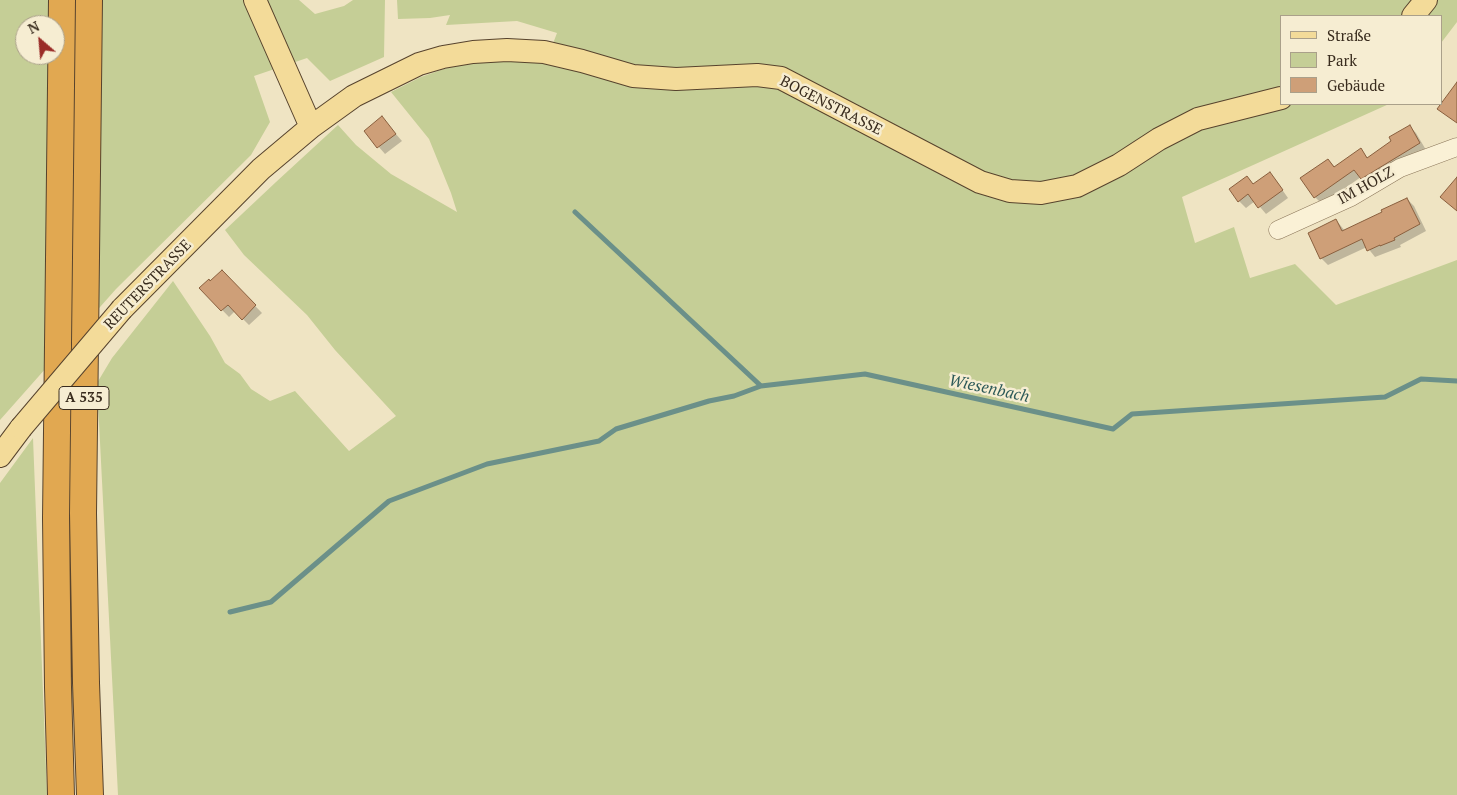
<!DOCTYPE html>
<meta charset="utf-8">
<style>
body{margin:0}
#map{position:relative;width:1457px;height:795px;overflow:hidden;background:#efe4c3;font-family:"PT Serif",serif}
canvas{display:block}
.legend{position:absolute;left:1280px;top:15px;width:162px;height:90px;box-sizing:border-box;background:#f6edd2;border:1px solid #aaa08a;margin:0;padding:6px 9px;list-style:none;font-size:15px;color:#392c1e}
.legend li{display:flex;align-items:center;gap:10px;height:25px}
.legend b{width:25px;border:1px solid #aaa08a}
.north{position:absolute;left:15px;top:15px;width:50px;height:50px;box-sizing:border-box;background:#f6edd2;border:1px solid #aaa08a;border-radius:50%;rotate:333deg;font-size:14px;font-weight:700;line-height:20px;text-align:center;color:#392c1e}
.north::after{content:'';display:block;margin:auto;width:18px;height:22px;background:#9a2c27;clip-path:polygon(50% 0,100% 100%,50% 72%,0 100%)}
</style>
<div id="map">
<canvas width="1457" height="795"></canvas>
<ul class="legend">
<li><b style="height:6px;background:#f3db99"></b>Straße</li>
<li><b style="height:14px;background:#c5ce96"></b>Park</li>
<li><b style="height:14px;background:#ce9f78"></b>Gebäude</li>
</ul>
<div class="north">N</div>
</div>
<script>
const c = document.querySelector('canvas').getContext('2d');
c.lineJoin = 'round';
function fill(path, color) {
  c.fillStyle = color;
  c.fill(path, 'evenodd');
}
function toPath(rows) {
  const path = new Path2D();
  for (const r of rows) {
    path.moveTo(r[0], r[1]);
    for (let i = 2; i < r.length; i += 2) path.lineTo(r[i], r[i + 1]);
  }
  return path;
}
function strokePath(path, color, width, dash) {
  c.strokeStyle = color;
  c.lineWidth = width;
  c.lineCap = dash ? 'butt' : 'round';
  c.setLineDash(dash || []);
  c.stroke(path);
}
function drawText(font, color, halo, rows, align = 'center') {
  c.font = font + ' "PT Serif",serif';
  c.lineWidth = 5;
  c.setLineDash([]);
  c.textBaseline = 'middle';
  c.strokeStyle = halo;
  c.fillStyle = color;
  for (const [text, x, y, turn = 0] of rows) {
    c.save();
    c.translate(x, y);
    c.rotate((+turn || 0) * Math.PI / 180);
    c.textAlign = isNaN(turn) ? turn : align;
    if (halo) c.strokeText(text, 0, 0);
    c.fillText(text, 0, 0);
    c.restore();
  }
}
fill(toPath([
 [0,0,299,0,315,14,344,6,353,0,385,0,384,57,330,81,307,58,254,76,270,122,251,155,116,289,0,420],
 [25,25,55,25,55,55,25,55],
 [397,0,1457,0,1457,22,1441,43,1441,16,1281,16,1281,104,1389,104,1182,197,1195,243,1234,227,1250,278,1295,264,1336,305,1457,260,1457,795,118,795,97,383,112,358,173,281,210,336,225,363,240,374,251,389,270,401,295,391,349,451,396,416,335,350,307,315,244,255,225,230,276,182,338,125,356,145,391,174,457,212,451,193,429,139,391,92,421,77,458,64,503,61,546,62,557,33,517,21,446,25,450,15,430,18,398,19],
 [33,438,47,795,0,795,0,483]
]), '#c5ce96');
fill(toPath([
 [388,125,402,141,385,154,365,131],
 [1409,126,1416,133,1426,150,1368,185,1361,177,1322,204,1315,197,1302,178,1328,160,1335,167,1360,150,1368,158,1393,141],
 [1270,174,1276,181,1288,198,1266,214,1255,201,1246,208,1239,201,1247,177,1254,185],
 [1407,199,1414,206,1426,231,1400,245,1401,247,1375,257,1367,247,1328,265,1321,258,1336,220,1345,231,1384,213],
 [222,272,262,313,249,325,235,311,229,317,201,288,210,283]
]), '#0003');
strokePath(toPath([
 [575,212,761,386,865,374,1113,429,1132,414,1385,397,1421,379,1457,381],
 [230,612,271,602,389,501,487,464,599,441,616,429,709,401,734,396,761,386]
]), '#6b9089', 5);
const building = toPath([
 [1457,82,1457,123,1437,109,1457,82],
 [382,116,396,134,377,148,364,131,382,116],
 [1410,125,1420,143,1361,179,1354,170,1314,198,1300,178,1328,159,1334,167,1361,148,1367,158,1391,141,1389,137,1410,125],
 [1270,172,1283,190,1258,208,1248,194,1238,202,1229,189,1247,176,1253,184,1270,172],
 [1457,177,1457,211,1440,197,1457,177],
 [1407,198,1420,224,1394,238,1395,240,1380,246,1380,245,1367,251,1362,239,1320,259,1308,233,1336,219,1342,231,1382,212,1381,210,1407,198],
 [222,270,256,305,242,320,228,305,221,311,199,288,209,279,210,281,222,270]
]);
fill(building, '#ce9f78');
strokePath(building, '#895f3e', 1);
const minor = toPath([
 [1278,230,1351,197,1400,168,1457,147]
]);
const major = toPath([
 [255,0,311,127],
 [1413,16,1426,0],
 [122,309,261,169,311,127,354,96,419,64,443,57,473,52,507,50,544,52,582,61,633,76,676,79,757,75,781,78,980,182,1010,191,1041,193,1077,186,1119,165,1159,139,1198,119,1281,98],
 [0,456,21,428]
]);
const highway = toPath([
 [89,0,83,513,86,683,90,795],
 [61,795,58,687,56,518,62,0]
]);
strokePath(minor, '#8a7559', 19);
strokePath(major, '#57432d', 24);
strokePath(highway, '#57432d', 28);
strokePath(minor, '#faf1d6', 18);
strokePath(major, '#f3db99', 22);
strokePath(highway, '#e1a851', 26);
const majorBridge = toPath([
 [21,428,122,309]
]);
strokePath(majorBridge, '#57432d', 24, []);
strokePath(majorBridge, '#f3db99', 22);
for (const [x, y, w] of [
 [84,398,50]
]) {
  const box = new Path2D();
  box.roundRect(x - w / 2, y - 11.5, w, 23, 4);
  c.fillStyle = '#f6edd2';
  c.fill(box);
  strokePath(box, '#392c1e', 1);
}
drawText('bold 14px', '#392c1e', null, [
 ["A 535",84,398]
]);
drawText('15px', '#392c1e', '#f6edd2', [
 ["BOGENSTRASSE",831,106,27],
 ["IM HOLZ",1366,186,-29],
 ["REUTERSTRASSE",148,285,-46]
]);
drawText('italic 16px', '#2c5958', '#f6edd2', [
 ["Wiesenbach",989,389,12]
]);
</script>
